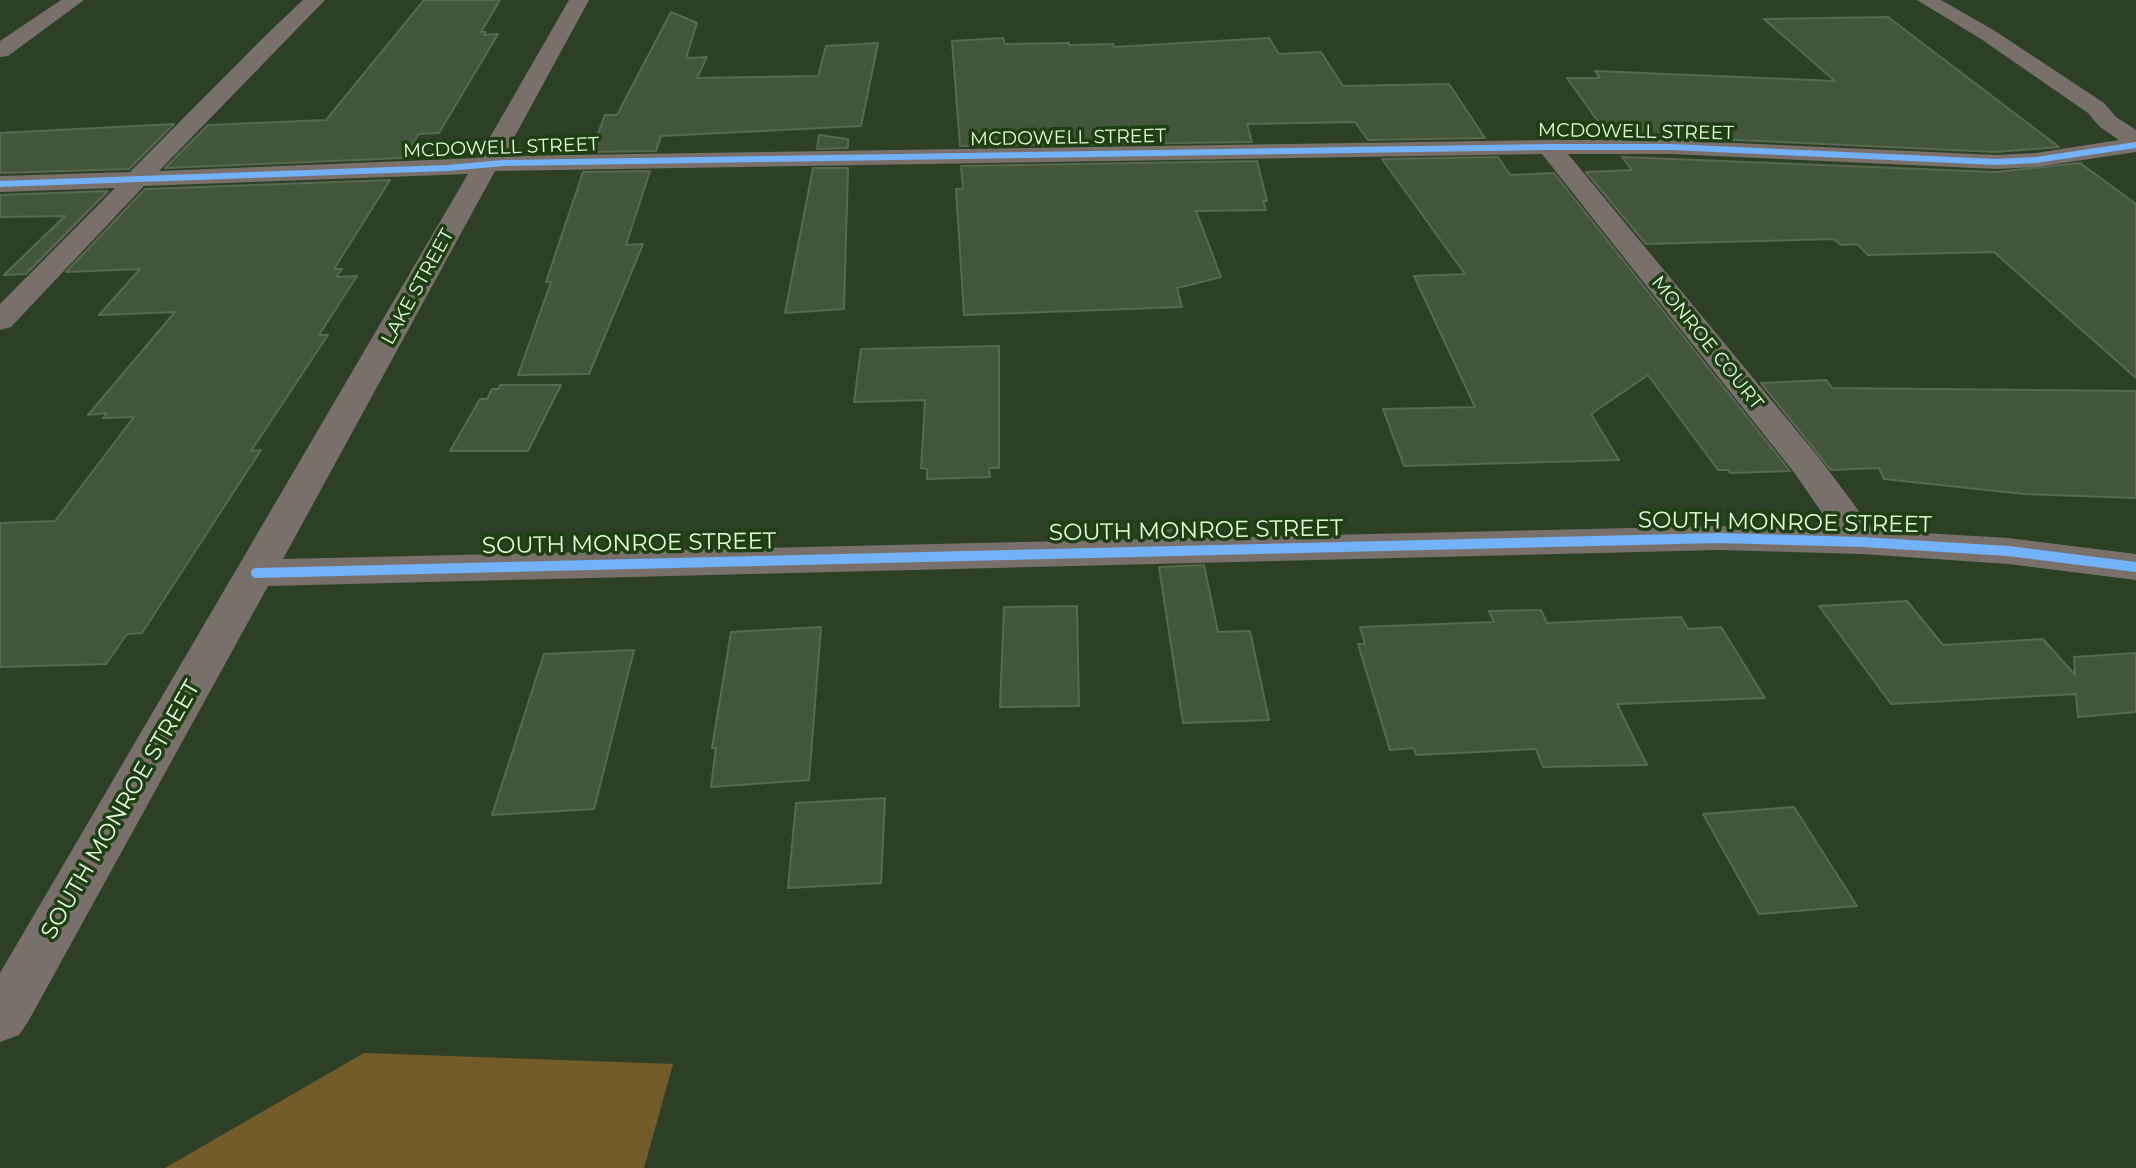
<!DOCTYPE html>
<style>
body{margin:0}
canvas{display:block;background:#2d4026}
</style>
<canvas width="2136" height="1168"></canvas>
<script>
const c = document.querySelector('canvas').getContext('2d');
c.lineJoin = 'round';
function fill(path, color) {
  c.fillStyle = color;
  c.fill(path, 'evenodd');
}
function toPath(rows) {
  const path = new Path2D();
  for (const r of rows) {
    path.moveTo(r[0], r[1]);
    for (let i = 2; i < r.length; i += 2) path.lineTo(r[i], r[i + 1]);
  }
  return path;
}
function strokePath(path, color, width, dash) {
  c.strokeStyle = color;
  c.lineWidth = width;
  c.lineCap = dash ? 'butt' : 'round';
  c.setLineDash(dash || []);
  c.stroke(path);
}
function drawText(font, color, halo, rows, align = 'center') {
  c.font = font + ' Montserrat,sans-serif';
  c.lineWidth = 7;
  c.setLineDash([]);
  c.textBaseline = 'middle';
  c.strokeStyle = halo;
  c.fillStyle = color;
  for (const [text, x, y, turn = 0] of rows) {
    c.save();
    c.translate(x, y);
    c.rotate((+turn || 0) * Math.PI / 180);
    c.textAlign = isNaN(turn) ? turn : align;
    if (halo) c.strokeText(text, 0, 0);
    c.fillText(text, 0, 0);
    c.restore();
  }
}
fill(toPath([
 [364,1053,673,1064,644,1168,165,1168]
]), '#745c2a');
const building = toPath([
 [424,0,500,0,481,32,486,32,484,35,498,34,439,133,419,134,403,158,165,168,208,125,326,120,424,0],
 [671,12,697,23,686,58,707,57,697,78,818,76,826,46,878,43,861,126,661,136,656,151,591,152,605,115,617,115,671,12],
 [1888,17,2059,147,1996,152,1672,137,1609,137,1567,78,1600,78,1595,71,1835,81,1764,19,1888,17],
 [1003,38,1005,44,1069,43,1069,45,1113,44,1114,47,1269,38,1279,54,1321,52,1343,86,1449,84,1485,138,1368,140,1355,122,1247,124,1252,142,960,146,952,41,1003,38],
 [174,124,129,169,0,173,0,133,174,124],
 [819,135,848,139,848,148,817,149,819,135],
 [1498,157,1510,175,1554,173,1790,471,1730,473,1728,470,1718,470,1648,375,1591,414,1619,460,1404,466,1383,409,1475,407,1414,276,1465,274,1382,159,1498,157],
 [1622,157,1996,172,2080,163,2136,204,2136,378,1994,252,1868,255,1857,244,1841,245,1834,239,1646,244,1586,172,1632,170,1622,157],
 [1257,161,1267,201,1263,201,1266,210,1196,211,1221,277,1177,288,1182,307,964,315,956,189,963,189,961,166,1257,161],
 [813,168,848,168,844,309,785,313,813,168],
 [650,171,626,245,643,244,589,374,518,375,551,282,546,282,583,172,650,171],
 [390,180,334,269,342,269,336,277,357,276,319,335,328,335,251,451,261,450,142,633,127,634,106,664,0,667,0,523,55,521,134,417,103,418,107,413,88,415,175,312,99,315,140,269,66,272,145,189,390,180],
 [108,191,26,274,4,275,65,216,0,217,0,195,108,191],
 [999,346,999,468,989,468,990,477,927,479,927,469,921,468,925,400,854,402,861,349,999,346],
 [1826,380,1832,388,2136,391,2136,498,2024,494,1884,479,1879,468,1831,470,1761,383,1826,380],
 [500,385,561,385,528,451,450,451,480,399,487,399,492,389,499,389,500,385],
 [1195,525,1197,535,1154,536,1154,533,1195,525],
 [1204,565,1218,632,1250,631,1269,720,1183,723,1159,567,1204,565],
 [1907,601,1943,645,2043,639,2075,675,2074,657,2136,653,2136,712,2078,717,2076,694,1891,704,1819,606,1907,601],
 [1077,606,1079,706,1000,707,1004,607,1077,606],
 [1541,610,1547,623,1681,617,1688,629,1721,627,1765,698,1617,704,1647,765,1543,767,1536,749,1416,755,1414,748,1390,750,1358,644,1365,644,1360,627,1494,622,1489,611,1541,610],
 [821,627,809,780,711,787,716,748,712,748,731,632,821,627],
 [634,650,594,809,492,815,544,654,634,650],
 [885,798,881,883,788,888,796,803,885,798],
 [1794,807,1857,906,1759,914,1703,814,1794,807]
]);
fill(building, '#43563c');
strokePath(building, '#586854', 2);
fill(toPath([
 [61,0,84,0,8,56,0,57,0,41,61,0],
 [303,0,325,0,159,171,478,158,569,0,589,0,504,156,1549,140,1672,140,1996,155,2036,153,2119,140,2100,127,2088,113,1981,39,1917,0,1941,0,1995,31,2104,103,2116,117,2136,130,2136,152,2036,167,1996,169,1672,154,1568,154,1820,459,1873,530,2008,538,2136,554,2136,580,2008,564,1862,554,1719,550,268,586,29,1020,19,1035,0,1042,0,973,468,174,144,186,11,327,0,330,0,304,115,188,0,192,0,176,130,172,265,36,303,0],
 [1542,154,1796,475,1833,529,1719,526,283,559,495,171,1542,154]
]), '#79706c');
strokePath(toPath([
 [0,184,447,168,504,163,1549,147,1672,147,1996,162,2036,160,2136,145]
]), '#73b2f8', 6);
strokePath(toPath([
 [256,573,1719,538,1862,542,2008,551,2136,567]
]), '#73b2f8', 10);
drawText('19px', '#e7fce1', '#1d3f11', [
 ["MCDOWELL STREET",1636,132,1],
 ["MCDOWELL STREET",1068,138,-1],
 ["MCDOWELL STREET",501,148,-2],
 ["LAKE STREET",418,287,-61],
 ["MONROE COURT",1707,343,51]
]);
drawText('23px', '#e7fce1', '#1d3f11', [
 ["SOUTH MONROE STREET",1785,523,1],
 ["SOUTH MONROE STREET",1196,531,-1],
 ["SOUTH MONROE STREET",629,544,-1],
 ["SOUTH MONROE STREET",121,810,-60]
]);
</script>
